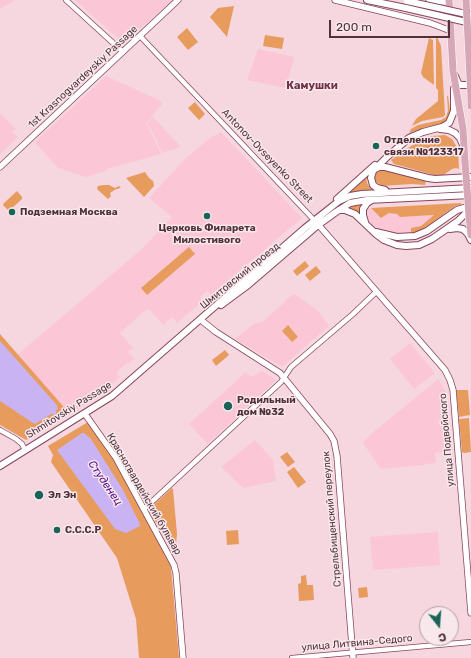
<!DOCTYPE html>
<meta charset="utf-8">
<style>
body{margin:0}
#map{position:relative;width:471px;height:658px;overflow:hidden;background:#f6d6df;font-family:Rubik,sans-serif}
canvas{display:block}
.north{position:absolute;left:419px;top:606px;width:40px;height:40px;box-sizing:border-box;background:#f8e8ec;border:1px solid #b59fa5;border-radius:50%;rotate:163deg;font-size:11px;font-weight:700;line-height:16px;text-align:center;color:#50313b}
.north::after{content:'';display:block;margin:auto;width:14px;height:18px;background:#1b6357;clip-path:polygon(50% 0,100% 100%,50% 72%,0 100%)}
.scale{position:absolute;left:329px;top:20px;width:121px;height:18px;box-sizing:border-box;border:2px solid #50313b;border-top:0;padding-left:5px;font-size:12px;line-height:14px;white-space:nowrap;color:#50313b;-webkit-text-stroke:3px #f8e8ec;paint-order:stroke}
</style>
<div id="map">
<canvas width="471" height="658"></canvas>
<div class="north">С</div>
<div class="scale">200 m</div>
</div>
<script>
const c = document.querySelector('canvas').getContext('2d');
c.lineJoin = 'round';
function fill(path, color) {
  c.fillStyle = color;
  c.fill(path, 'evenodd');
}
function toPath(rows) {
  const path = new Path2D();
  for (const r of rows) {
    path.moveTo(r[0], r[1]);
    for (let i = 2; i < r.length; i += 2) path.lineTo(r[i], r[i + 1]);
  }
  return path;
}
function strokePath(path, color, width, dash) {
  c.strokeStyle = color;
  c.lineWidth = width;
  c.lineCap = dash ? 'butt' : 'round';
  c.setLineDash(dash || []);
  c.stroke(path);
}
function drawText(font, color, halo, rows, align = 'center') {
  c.font = font + ' Rubik,sans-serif';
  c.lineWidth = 3;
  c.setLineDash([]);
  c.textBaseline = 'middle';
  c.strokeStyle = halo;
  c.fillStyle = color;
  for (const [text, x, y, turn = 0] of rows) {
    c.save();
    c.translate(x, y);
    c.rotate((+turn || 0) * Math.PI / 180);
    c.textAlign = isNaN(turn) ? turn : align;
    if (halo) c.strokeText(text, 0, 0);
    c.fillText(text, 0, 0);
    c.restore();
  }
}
fill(toPath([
 [0,0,15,0,0,9],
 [75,0,173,0,123,43],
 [258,49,294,57,286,88,247,80],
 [106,76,161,101,162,104,146,124,152,134,161,154,107,169,106,171,86,177,58,168,35,142],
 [0,113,16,129,12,132,18,137,0,154],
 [153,117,178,144,181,147,162,153,153,133,147,124],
 [221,132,302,218,211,295,207,291,200,297,203,301,177,323,172,317,163,325,149,309,142,313,120,333,133,348,128,352,134,359,128,364,127,363,116,373,120,377,100,395,70,414,17,355,142,249,172,217,149,198,185,159,210,138],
 [371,208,381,218,393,210,400,217,435,215,421,226,411,228,411,234,398,234,375,227,366,216,366,209],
 [294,294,310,305,319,312,329,326,282,367,235,339,255,323,256,324,260,322,261,323,285,302,284,301],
 [410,343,435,373,414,389,390,359],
 [262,371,276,380,208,444,189,424,246,372,251,377],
 [438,379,445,390,452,451,435,453,436,463,425,464,424,465,381,469,363,443,370,435],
 [255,440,273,460,276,481,243,488,221,467],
 [438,532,440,565,373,570,370,537]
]), '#fbc7d6');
fill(toPath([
 [234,6,227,37,210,17,218,8],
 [187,28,198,42,188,50,177,37],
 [265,35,284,38,282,49,263,46],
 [436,36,438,39,441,46,445,115,443,117,422,121,412,126,416,119,438,101,438,90,436,88],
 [429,38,433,40,434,85,423,77,421,73],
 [447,96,448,96,450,111,448,118,445,121,441,124,426,127,409,133,411,129,418,125,441,120,446,117,448,111],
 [195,102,205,114,199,120,188,108],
 [445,135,452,139,458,149,459,169,456,168,452,169,442,176,434,175,394,164,391,160,420,140,432,136],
 [384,169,426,179,425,185,412,184,382,186,375,181,374,177,376,171],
 [145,172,149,178,153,181,154,186,144,197,126,178],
 [366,175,367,183,372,190,348,193],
 [104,185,109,185,115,188,119,186,121,187,118,189,116,189,110,193,111,196,108,199,97,189,98,186],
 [17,191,22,197,22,199,10,210,8,210,3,205,4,203],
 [365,203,361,219,346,209,355,205],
 [461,203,461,205,455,206,422,230,411,234,411,228,421,226,434,215,400,217,397,214,389,213,381,218,371,208],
 [189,247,195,254,147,295,141,288],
 [305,261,309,266,297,276,293,271],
 [316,266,321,272,310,281,305,275],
 [288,325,298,337,292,342,282,331],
 [0,334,70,414,26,440,0,425],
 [225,350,229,355,216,366,212,360],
 [456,390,468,390,470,415,459,417],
 [469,418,471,452,464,453,462,452,459,419],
 [88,422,115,461,169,560,171,567,179,658,139,658,136,619,117,558,51,462,53,455,48,446],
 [287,452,295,462,288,467,280,457],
 [294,467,306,482,298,488,287,472],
 [172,488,173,489,177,534,175,555,149,511,149,509],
 [238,530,239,544,227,545,226,531],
 [306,575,307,585,313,585,314,600,299,601,298,584,301,583,301,576],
 [367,587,368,597,359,598,358,588]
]), '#e79c5d');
fill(toPath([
 [0,341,56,404,58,408,56,411,56,415,51,414,35,424,33,423,0,401],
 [82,433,84,433,91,439,123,490,140,524,140,526,126,533,115,529,57,450]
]), '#c9b3f3');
const minor = toPath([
 [66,0,123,52],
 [140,36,314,220],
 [0,430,16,439,22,444,25,450],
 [144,509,281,382,291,367,353,314,376,292],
 [292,658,471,642]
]);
const tertiary = toPath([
 [335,0,430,23,451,31],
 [429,0,438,2,449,2],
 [0,167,178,0],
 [316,222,445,370,450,380,453,390,471,613],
 [201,320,216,332,280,373,330,434,334,441,337,456,353,658],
 [85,414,116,458,174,565,176,573,183,658]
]);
const secondary = toPath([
 [367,0,406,8],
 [455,76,458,83,461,85,471,85],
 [440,129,449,130,455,133,460,138,463,145],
 [375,169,379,167,385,167,428,178,435,179,471,177],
 [385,190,377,188,373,185,371,178,373,171,387,157,409,138,423,132,442,127,449,123,454,111,454,89],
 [337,199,375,165],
 [339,210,345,210,355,214,376,234,384,240,397,245,406,246,419,245,432,239,458,221,465,214],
 [365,222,363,215,363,209,367,203,372,200],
 [450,229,457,228,463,229,468,234,471,240],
 [376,232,397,237,415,236,427,231,457,210,471,206],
 [221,305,248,285,318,225,336,212,350,203,367,200,471,195],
 [0,466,112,396,305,228,339,201,350,196,362,194,471,188]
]);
const primary = toPath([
 [449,0,453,71,463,129,465,162],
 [471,97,471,106],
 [469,215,471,235]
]);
strokePath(minor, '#88475c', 6);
strokePath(tertiary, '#88475c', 7);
strokePath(secondary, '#88475c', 8);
strokePath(primary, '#fff', 8);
strokePath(minor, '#fff', 4.5);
strokePath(tertiary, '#fff', 5.5);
strokePath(secondary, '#fff', 6);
strokePath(primary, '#d6a7b6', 7);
const secondaryBridge = toPath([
 [407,1,471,15],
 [406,8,471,23]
]);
const primaryBridge = toPath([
 [466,0,471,97],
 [465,162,469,215]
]);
strokePath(secondaryBridge, '#88475c', 8, []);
strokePath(primaryBridge, '#fff', 8, []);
strokePath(secondaryBridge, '#fff', 6);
strokePath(primaryBridge, '#d6a7b6', 7);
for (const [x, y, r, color] of [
 [376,146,4,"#1b6357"],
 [12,212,4,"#1b6357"],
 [207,216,4,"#1b6357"],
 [228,406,5,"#1b6357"],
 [39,495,5,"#1b6357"],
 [57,530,4,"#1b6357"]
]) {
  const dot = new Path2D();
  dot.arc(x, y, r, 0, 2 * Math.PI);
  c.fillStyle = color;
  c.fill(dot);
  strokePath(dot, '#f8e8ec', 1.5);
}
drawText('10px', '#50313b', '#f8e8ec', [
 ["1st Krasnogvardeyskiy Passage",83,77,-43],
 ["Antonov-Ovseyenko Street",267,156,46],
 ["Шмитовский проезд",240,276,-39],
 ["Shmitovskiy Passage",69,410,-32],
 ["улица Подвойского",447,440,-95],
 ["Красногвардейский бульвар",144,494,60],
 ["Стрельбищенский переулок",332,519,-95],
 ["улица Литвина-Седого",357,643,-5]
]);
drawText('bold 10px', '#50313b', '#f8e8ec', [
 ["Отделение",384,140],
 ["связи №123317",384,152],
 ["Подземная Москва",20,212],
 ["Церковь Филарета",207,228,"center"],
 ["Милостивого",207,240,"center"],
 ["Родильный",237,400],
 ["дом №32",237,412],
 ["Эл Эн",48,495],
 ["С.С.С.Р",65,530]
], 'left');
drawText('bold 11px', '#713248', '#f8e8ec', [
 ["Камушки",312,86]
]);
drawText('italic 11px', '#4e098b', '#f8e8ec', [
 ["Студенец",105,483,56]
]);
</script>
